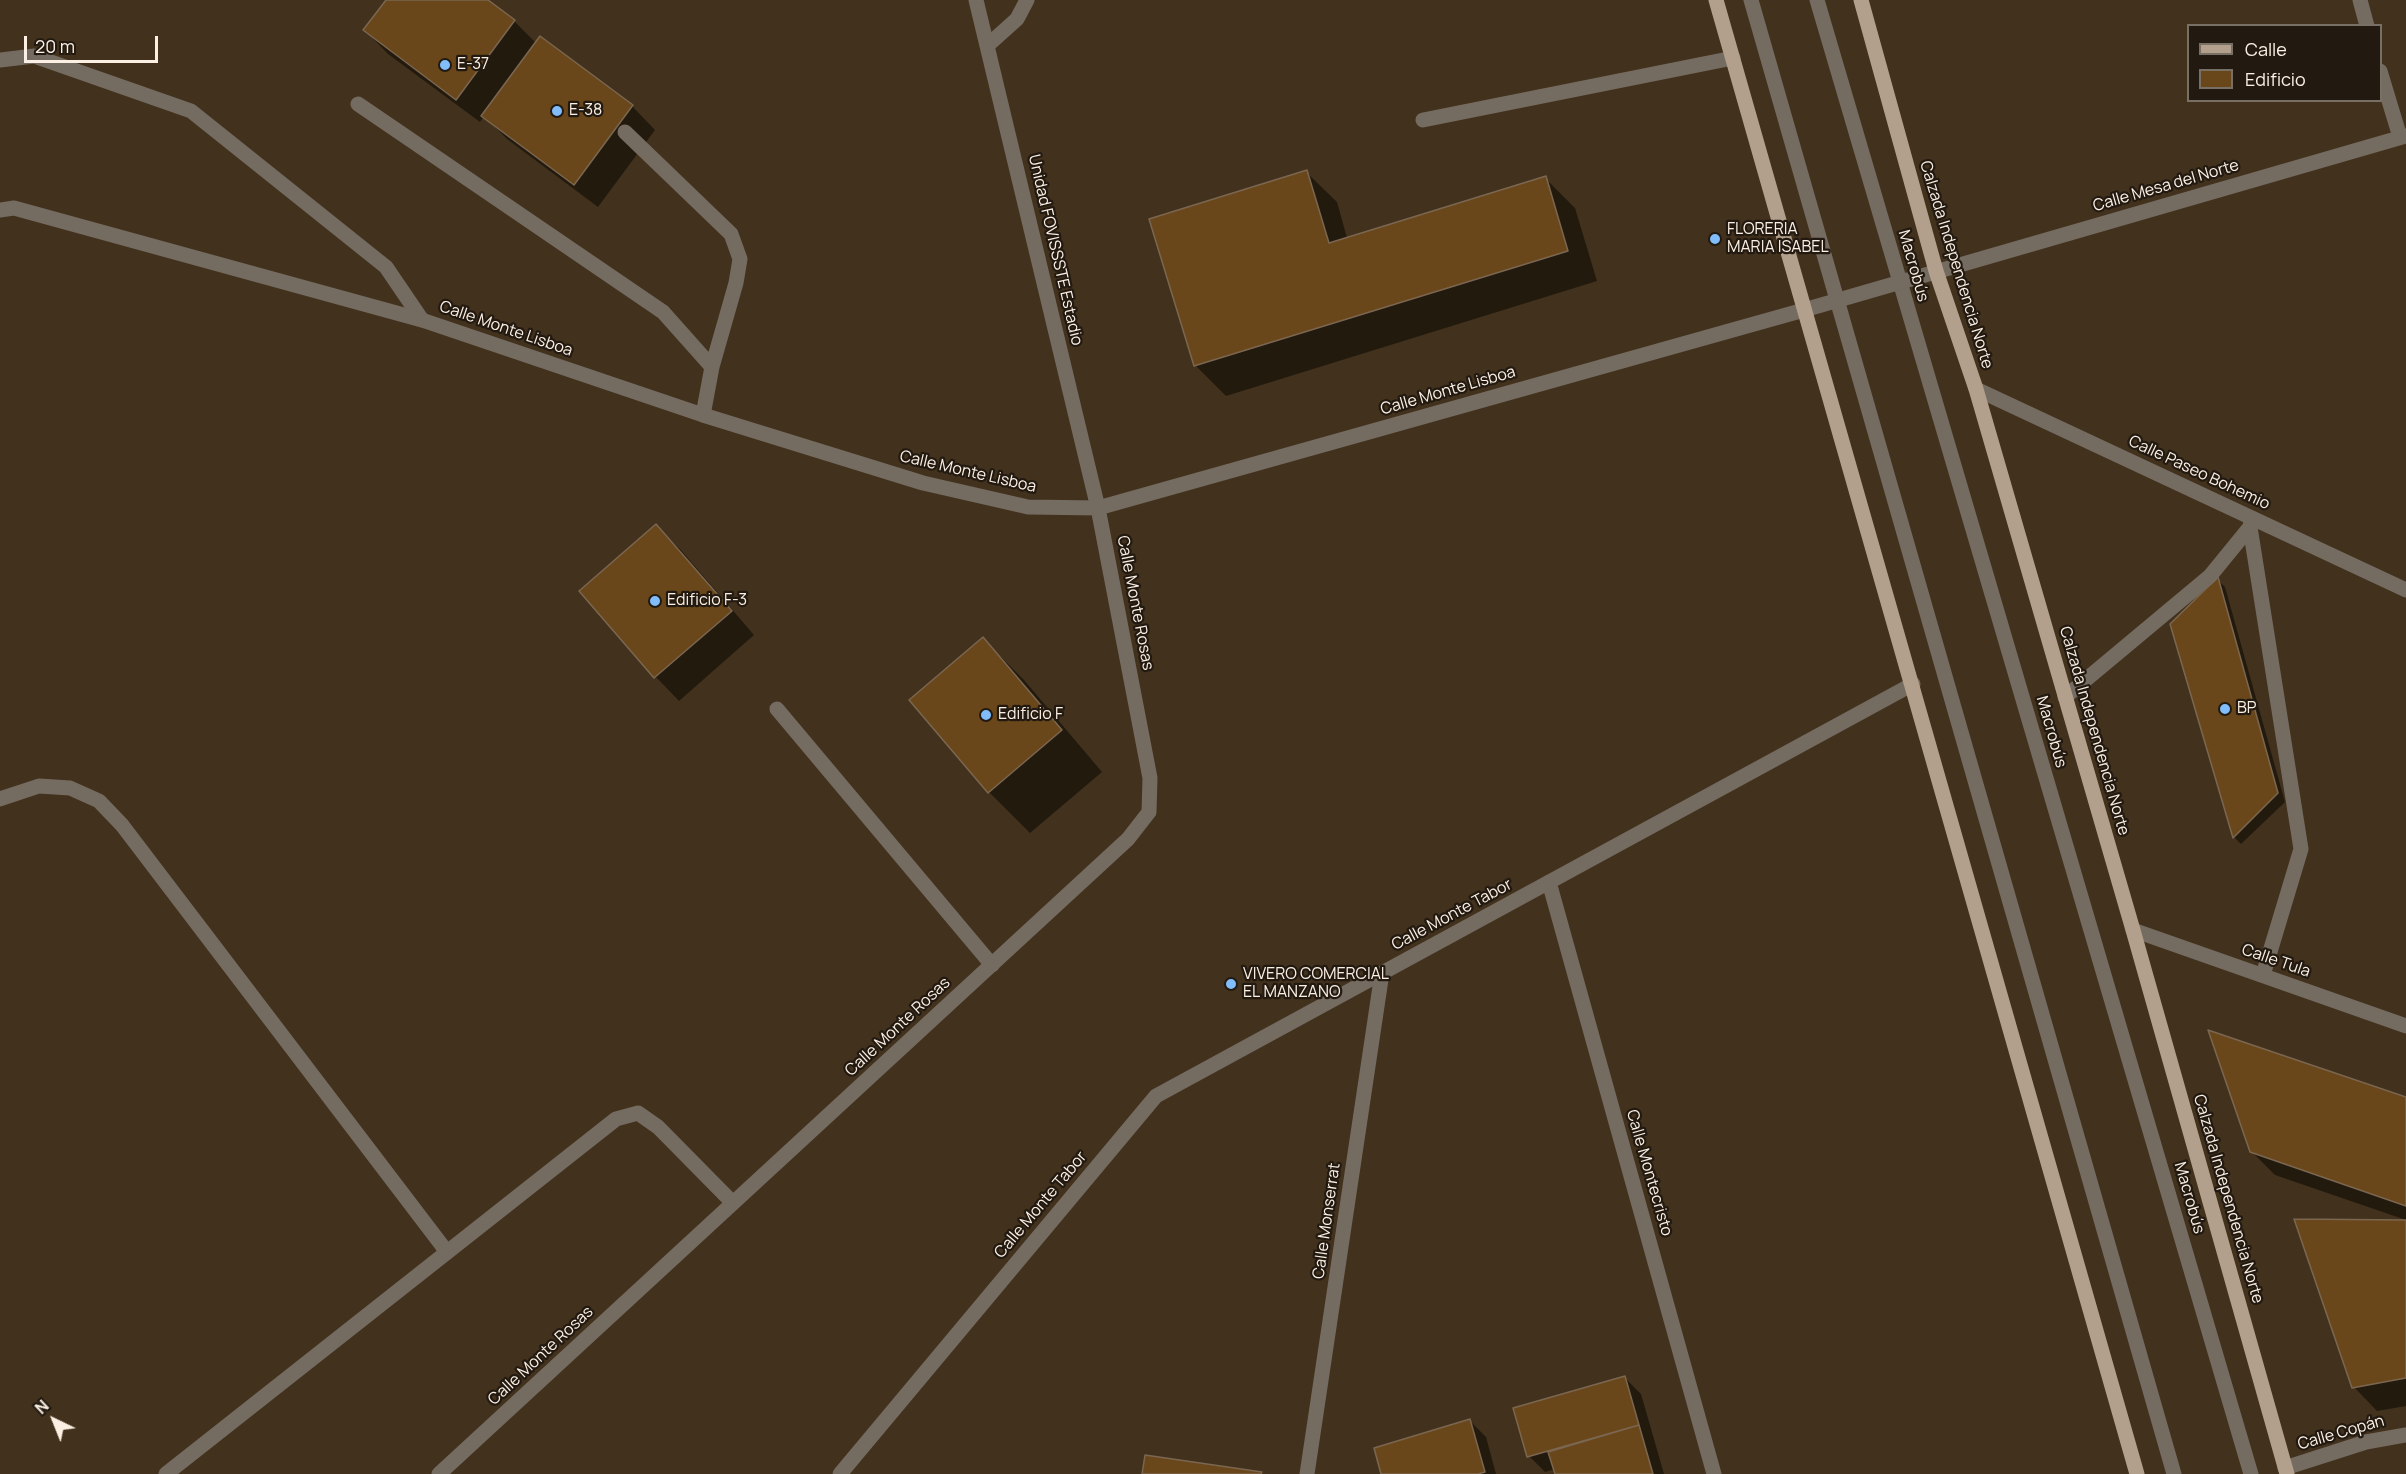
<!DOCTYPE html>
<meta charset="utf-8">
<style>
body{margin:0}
#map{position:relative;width:2406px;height:1474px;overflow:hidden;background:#42311c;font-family:Manrope,sans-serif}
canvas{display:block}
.legend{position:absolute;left:2187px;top:24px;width:195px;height:78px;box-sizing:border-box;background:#221a11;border:2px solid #797065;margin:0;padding:8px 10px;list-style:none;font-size:18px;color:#fcf0e4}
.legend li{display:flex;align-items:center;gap:12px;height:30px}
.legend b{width:30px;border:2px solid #797065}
.north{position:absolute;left:24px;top:1390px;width:60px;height:60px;-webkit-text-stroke:4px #221a11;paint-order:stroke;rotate:317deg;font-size:16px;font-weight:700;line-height:24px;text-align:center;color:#fcf0e4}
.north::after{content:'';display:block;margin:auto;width:21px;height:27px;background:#fcf0e4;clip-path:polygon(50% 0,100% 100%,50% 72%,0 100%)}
.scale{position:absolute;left:24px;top:36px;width:134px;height:27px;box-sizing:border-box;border:3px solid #fcf0e4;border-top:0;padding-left:8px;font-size:18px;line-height:21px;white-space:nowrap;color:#fcf0e4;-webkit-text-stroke:4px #221a11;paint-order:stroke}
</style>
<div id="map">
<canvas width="2406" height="1474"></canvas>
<ul class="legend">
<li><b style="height:8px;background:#b2a08c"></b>Calle</li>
<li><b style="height:16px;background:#6a471a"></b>Edificio</li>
</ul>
<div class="north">N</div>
<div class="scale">20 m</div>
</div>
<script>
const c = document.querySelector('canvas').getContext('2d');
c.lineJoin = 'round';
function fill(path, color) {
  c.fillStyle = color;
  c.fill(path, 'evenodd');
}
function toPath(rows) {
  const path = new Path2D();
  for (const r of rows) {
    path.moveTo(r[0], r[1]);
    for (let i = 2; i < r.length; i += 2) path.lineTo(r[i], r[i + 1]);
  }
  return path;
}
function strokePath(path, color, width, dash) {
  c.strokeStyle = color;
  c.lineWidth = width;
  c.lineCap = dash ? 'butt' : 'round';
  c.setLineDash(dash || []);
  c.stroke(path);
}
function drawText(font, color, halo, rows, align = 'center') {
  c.font = font + ' Manrope,sans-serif';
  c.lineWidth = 4.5;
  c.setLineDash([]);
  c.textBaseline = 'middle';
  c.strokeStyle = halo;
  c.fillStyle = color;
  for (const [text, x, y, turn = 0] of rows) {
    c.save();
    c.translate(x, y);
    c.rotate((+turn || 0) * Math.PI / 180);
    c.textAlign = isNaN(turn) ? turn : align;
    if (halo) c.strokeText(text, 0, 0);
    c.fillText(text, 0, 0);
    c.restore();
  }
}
fill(toPath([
 [388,0,485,0,514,21,537,44,632,106,655,130,598,207,507,139,484,116,480,122,388,54,365,30],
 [1306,172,1337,202,1347,238,1545,178,1575,208,1597,281,1226,396,1195,365],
 [656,526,680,549,754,635,679,701,656,677,581,591],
 [2218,580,2225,587,2285,802,2241,844,2234,837,2172,624],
 [983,639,1024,680,1102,772,1030,833,989,792,911,700],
 [2406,1099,2406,1220,2275,1175,2251,1151],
 [2406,1221,2406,1406,2377,1411,2354,1387],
 [1625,1378,1641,1394,1664,1474,1556,1474,1555,1469,1545,1472,1529,1456],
 [1470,1421,1486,1437,1496,1474,1383,1474]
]), '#0007');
const building = toPath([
 [386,0,488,0,515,20,456,100,363,30,386,0],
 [540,36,633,105,574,185,481,116,540,36],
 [1307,170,1329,243,1546,176,1568,251,1194,366,1149,219,1307,170],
 [656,524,732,611,654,678,579,591,656,524],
 [2218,577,2278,793,2233,838,2170,624,2218,577],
 [983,637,1062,730,988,793,909,700,983,637],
 [2208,1030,2406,1097,2406,1206,2250,1152,2208,1030],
 [2294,1219,2406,1220,2406,1378,2352,1388,2294,1219],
 [1625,1376,1639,1425,1527,1457,1513,1408,1625,1376],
 [1470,1419,1485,1472,1478,1474,1381,1474,1374,1448,1470,1419],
 [1639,1425,1653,1474,1555,1474,1548,1452,1639,1425],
 [1145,1455,1262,1472,1261,1474,1142,1474,1145,1455]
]);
fill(building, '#6a471a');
strokePath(building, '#7b6751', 1.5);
strokePath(toPath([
 [1751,0,2174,1474],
 [1817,0,2251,1474],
 [988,45,1017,19,1027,0],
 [0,60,34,56,191,111,386,267,422,320],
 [358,104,663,312,712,367,703,415],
 [1423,120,1733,58],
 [625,132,731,234,740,259,736,283,712,367],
 [2250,527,2301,849,2263,975],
 [2065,697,2210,576,2250,527,2251,521],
 [777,709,992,965],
 [166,1474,616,1119,638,1113,658,1127,733,1203]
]), '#746b61', 15);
strokePath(toPath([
 [2360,0,2367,26],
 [2380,71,2400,137],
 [0,210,14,208,422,320,703,415,923,483,1028,507,1098,508,1804,310,2406,136],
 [1976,389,2406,590],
 [0,799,39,786,70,788,99,801,122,825,447,1252],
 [1549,882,1714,1474],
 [2133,930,2406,1026],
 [2285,1468,2366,1442,2406,1435],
 [439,1474,1128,839,1149,812,1150,778,1098,508,976,0],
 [840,1474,1156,1096,1913,684],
 [1307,1474,1382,973]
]), '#746b61', 15);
strokePath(toPath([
 [1716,0,2137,1474],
 [1861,0,1936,271,1976,389,2133,930,2287,1474]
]), '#b2a08c', 15);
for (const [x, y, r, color] of [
 [445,65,6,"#81bdfa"],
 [557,111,6,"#81bdfa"],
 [1715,239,6,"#81bdfa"],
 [655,601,6,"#81bdfa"],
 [2225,709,6,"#81bdfa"],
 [986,715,6,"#81bdfa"],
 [1231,984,6,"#81bdfa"]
]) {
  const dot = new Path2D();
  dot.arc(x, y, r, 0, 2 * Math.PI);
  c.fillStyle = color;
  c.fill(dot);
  strokePath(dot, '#221a11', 2);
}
drawText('16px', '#fcf0e4', '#221a11', [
 ["E-37",457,65],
 ["E-38",569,111],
 ["FLORERIA",1727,230],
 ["MARIA ISABEL",1727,248],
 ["Edificio F-3",667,601],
 ["BP",2237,709],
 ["Edificio F",998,715],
 ["VIVERO COMERCIAL",1243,975],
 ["EL MANZANO",1243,993]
], 'left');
drawText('16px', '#fcf0e4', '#221a11', [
 ["Calle Mesa del Norte",2166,186,-16],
 ["Unidad FOVISSSTE Estadio",1055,250,77],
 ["Calzada Independencia Norte",1956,265,73],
 ["Macrobús",1913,266,74],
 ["Calle Monte Lisboa",506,329,19],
 ["Calle Monte Lisboa",1448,391,-16],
 ["Calle Monte Lisboa",968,472,13],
 ["Calle Paseo Bohemio",2199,473,25],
 ["Calle Monte Rosas",1135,603,79],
 ["Calzada Independencia Norte",2094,731,74],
 ["Macrobús",2051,732,74],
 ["Calle Monte Tabor",1452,915,-28],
 ["Calle Tula",2276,961,19],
 ["Calle Monte Rosas",898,1027,-43],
 ["Calle Montecristo",1649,1173,74],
 ["Macrobús",2189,1198,74],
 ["Calzada Independencia Norte",2228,1199,74],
 ["Calle Monte Tabor",1041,1205,-50],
 ["Calle Monserrat",1327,1221,-82],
 ["Calle Monte Rosas",541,1356,-43],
 ["Calle Copán",2341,1433,-16]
]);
</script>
